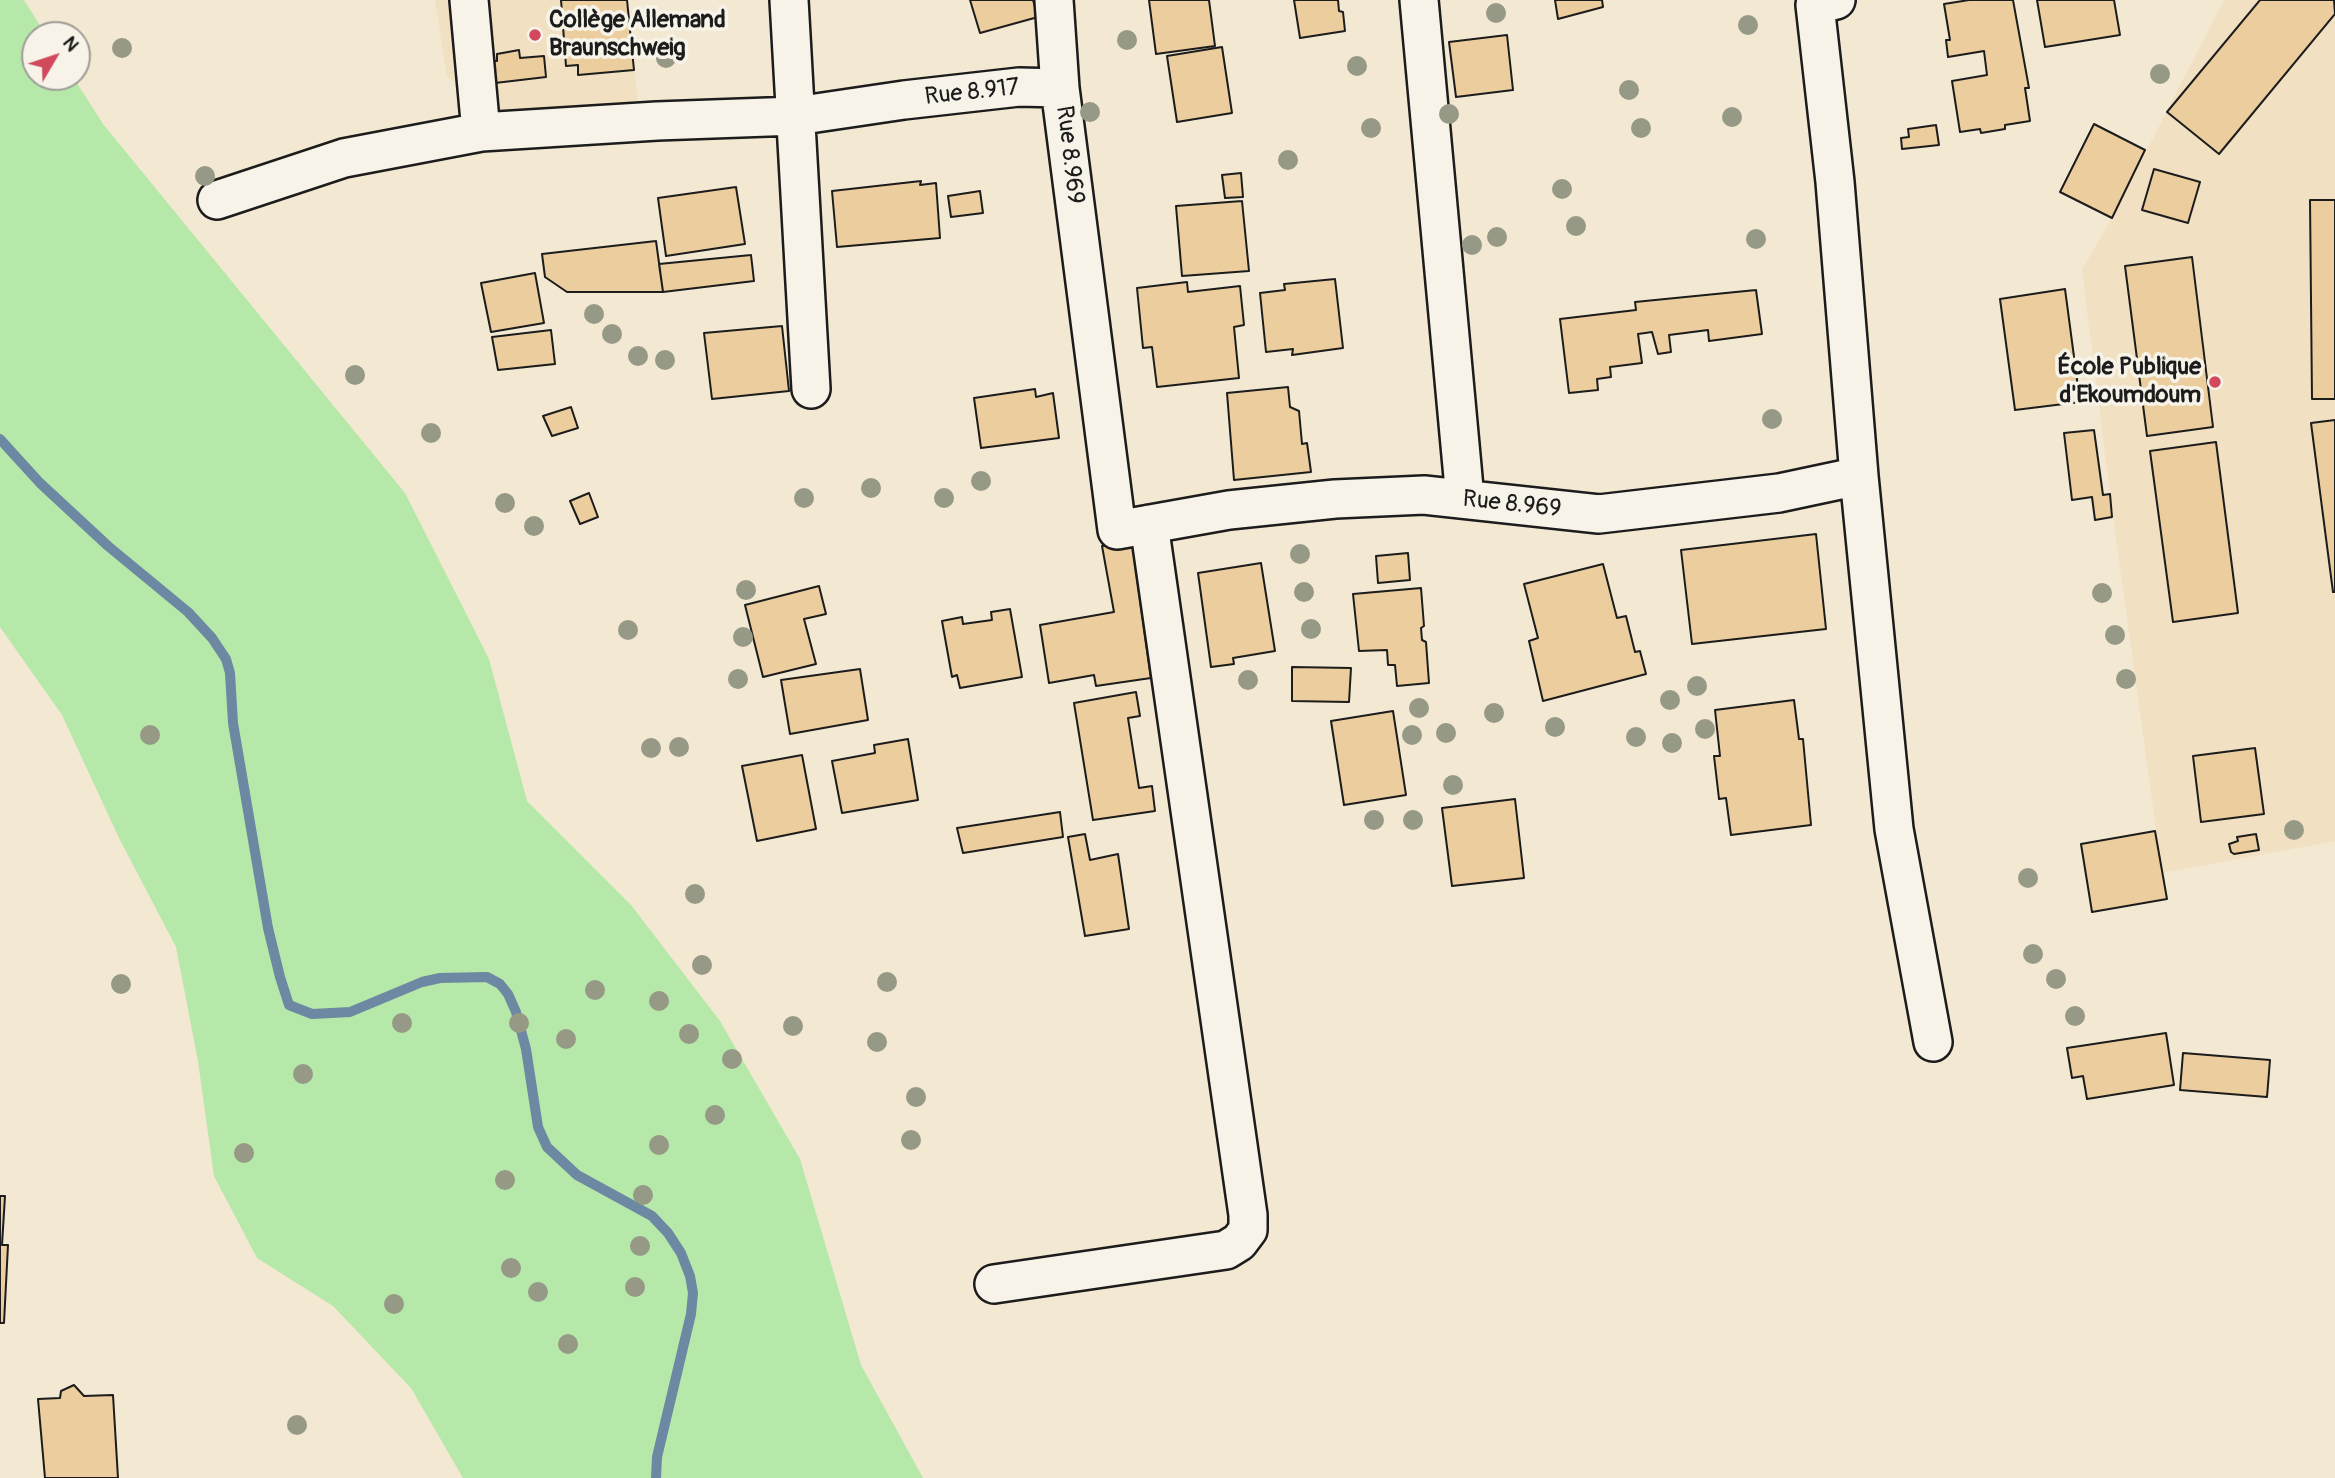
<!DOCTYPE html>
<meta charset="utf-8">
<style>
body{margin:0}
#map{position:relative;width:2335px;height:1478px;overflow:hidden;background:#f3e8d2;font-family:Pangolin,sans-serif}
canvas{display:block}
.north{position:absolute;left:21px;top:21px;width:70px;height:70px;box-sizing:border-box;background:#f7f3e8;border:2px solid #9f9d96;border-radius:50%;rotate:51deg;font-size:19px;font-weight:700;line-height:28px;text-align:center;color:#1c1c1c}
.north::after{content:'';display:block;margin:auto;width:24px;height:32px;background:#d1495b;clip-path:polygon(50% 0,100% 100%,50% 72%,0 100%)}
</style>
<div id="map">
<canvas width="2335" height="1478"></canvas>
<div class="north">N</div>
</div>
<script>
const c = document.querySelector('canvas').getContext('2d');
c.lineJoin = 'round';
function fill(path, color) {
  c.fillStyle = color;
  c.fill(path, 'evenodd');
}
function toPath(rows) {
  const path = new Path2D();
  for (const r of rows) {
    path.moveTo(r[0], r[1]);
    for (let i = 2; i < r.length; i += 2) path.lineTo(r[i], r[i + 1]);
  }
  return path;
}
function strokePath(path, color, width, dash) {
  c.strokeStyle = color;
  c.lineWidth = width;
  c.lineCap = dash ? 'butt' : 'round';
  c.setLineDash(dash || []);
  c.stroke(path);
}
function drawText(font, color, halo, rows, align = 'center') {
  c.font = font + ' Pangolin,sans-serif';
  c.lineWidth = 7;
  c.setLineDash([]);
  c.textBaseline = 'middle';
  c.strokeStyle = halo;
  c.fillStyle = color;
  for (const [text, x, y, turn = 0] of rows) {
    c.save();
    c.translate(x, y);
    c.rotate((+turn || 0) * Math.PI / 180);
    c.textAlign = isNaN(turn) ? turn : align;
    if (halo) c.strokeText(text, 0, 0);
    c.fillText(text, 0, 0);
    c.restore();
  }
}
fill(toPath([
 [435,0,627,0,640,120,520,128,447,77],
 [2224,0,2335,0,2335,841,2162,873,2110,494,2082,270,2112,218]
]), '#f1e0c2');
fill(toPath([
 [0,0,24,0,46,35,35,35,35,77,73,77,103,124,405,493,489,659,527,801,631,905,720,1021,800,1159,861,1365,923,1478,463,1478,411,1388,333,1306,257,1258,214,1176,198,1061,176,947,119,838,62,715,0,627]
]), '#b5e8a9');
strokePath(toPath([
 [0,439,40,483,108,546,188,612,212,638,226,659,230,673,233,723,268,928,280,977,289,1005,312,1014,350,1012,422,982,440,978,487,977,500,984,508,994,516,1012,526,1049,538,1127,547,1147,577,1175,652,1216,668,1233,681,1253,690,1276,693,1293,691,1314,657,1457,656,1478]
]), '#6c88a2', 10);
const building = toPath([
 [561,0,627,0,634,70,578,75,578,65,566,66,561,0],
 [970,0,1033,0,1038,17,980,33,970,0],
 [1149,0,1209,0,1215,46,1156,54,1149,0],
 [1294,0,1338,0,1339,11,1343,12,1345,31,1300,38,1294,0],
 [1555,0,1602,0,1603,7,1558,19,1555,0],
 [1969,0,2013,0,2029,88,2025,88,2030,121,2005,125,2005,129,1981,133,1980,129,1960,132,1952,81,1987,75,1984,51,1948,57,1946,40,1950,40,1944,4,1969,0],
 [2037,0,2114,0,2120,35,2045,47,2037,0],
 [2260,0,2334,0,2335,14,2219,154,2167,112,2260,0],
 [1507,35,1513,90,1456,97,1449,42,1507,35],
 [1222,47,1232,113,1177,122,1167,56,1222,47],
 [519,50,520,58,544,56,546,77,495,83,492,61,497,61,497,54,519,50],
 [2094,124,2145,150,2112,218,2060,192,2094,124],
 [1936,125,1939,145,1902,149,1901,138,1909,137,1908,129,1936,125],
 [2154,169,2200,182,2188,223,2142,210,2154,169],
 [1241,173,1243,197,1225,198,1222,175,1241,173],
 [921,181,920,185,936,183,940,238,837,247,832,191,921,181],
 [736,187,745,244,666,256,658,198,736,187],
 [980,191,983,213,951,217,948,196,980,191],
 [2310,200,2335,200,2335,399,2312,399,2310,200],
 [1242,201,1249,271,1182,276,1176,206,1242,201],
 [656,241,663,292,567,292,545,277,542,254,656,241],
 [751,255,754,281,663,292,659,264,751,255],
 [2192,257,2213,427,2147,436,2125,266,2192,257],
 [535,273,544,323,491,332,481,283,535,273],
 [1335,279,1343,348,1292,355,1293,349,1266,352,1260,293,1285,290,1284,284,1335,279],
 [1187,282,1188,292,1240,286,1244,325,1234,327,1239,378,1157,387,1152,347,1143,348,1137,288,1187,282],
 [2065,289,2080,402,2015,410,2000,299,2065,289],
 [1756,290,1762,334,1709,341,1708,330,1669,335,1671,352,1658,354,1652,332,1638,334,1642,363,1610,367,1611,377,1597,379,1598,390,1569,393,1560,319,1636,310,1635,302,1756,290],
 [782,326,789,391,712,399,704,333,782,326],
 [551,330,555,364,498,370,492,337,551,330],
 [1288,387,1290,407,1299,411,1302,444,1307,443,1311,472,1234,480,1227,393,1288,387],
 [1035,389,1036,397,1053,393,1059,438,981,448,974,398,1035,389],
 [571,407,578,428,552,436,543,416,571,407],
 [2335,420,2335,592,2333,592,2311,423,2335,420],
 [2094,430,2103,495,2110,494,2112,517,2095,520,2092,497,2072,500,2064,433,2094,430],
 [2216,442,2238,613,2173,622,2150,451,2216,442],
 [589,493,598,517,580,524,570,501,589,493],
 [1816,534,1826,629,1692,644,1681,550,1816,534],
 [1132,542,1151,678,1096,686,1094,675,1049,683,1040,625,1114,612,1102,546,1132,542],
 [1408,553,1410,580,1378,583,1376,556,1408,553],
 [1261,563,1275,651,1233,658,1234,664,1211,667,1198,573,1261,563],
 [1603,564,1617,618,1626,616,1635,652,1640,651,1646,674,1543,701,1529,641,1538,638,1524,584,1603,564],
 [819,586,826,614,804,619,816,664,763,677,745,605,819,586],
 [1421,588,1424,626,1421,628,1422,640,1426,642,1429,683,1397,686,1395,665,1388,665,1387,650,1359,651,1353,594,1421,588],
 [1010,609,1022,677,960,688,957,675,952,677,942,621,962,617,963,624,992,620,991,612,1010,609],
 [1292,667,1351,668,1349,702,1292,701,1292,667],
 [860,669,868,720,790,734,781,680,860,669],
 [1136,692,1140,716,1128,718,1139,788,1152,786,1155,811,1093,820,1074,703,1136,692],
 [1794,700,1799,739,1803,739,1811,825,1731,835,1726,798,1719,799,1714,756,1720,756,1715,710,1794,700],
 [1393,711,1406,795,1344,805,1331,721,1393,711],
 [908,739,918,800,842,813,832,761,875,753,874,745,908,739],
 [2255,748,2264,814,2201,822,2193,756,2255,748],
 [802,755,816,829,757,841,742,766,802,755],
 [1515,799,1524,878,1452,886,1442,808,1515,799],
 [1060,812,1063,837,963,853,957,828,1060,812],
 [2155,831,2167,899,2092,912,2081,844,2155,831],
 [1085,834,1090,860,1118,854,1129,929,1085,936,1068,837,1085,834],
 [2256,834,2259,850,2234,854,2231,852,2229,844,2238,841,2237,837,2256,834],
 [2166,1033,2174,1085,2087,1099,2083,1076,2072,1078,2067,1048,2166,1033],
 [2183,1053,2270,1060,2267,1097,2180,1090,2183,1053],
 [0,1196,5,1196,2,1245,8,1245,4,1323,0,1323,0,1196],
 [74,1385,84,1396,113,1395,118,1478,45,1478,38,1399,60,1398,61,1391,74,1385]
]);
fill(building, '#ebcd9e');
strokePath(building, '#1c1c1c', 2);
const minor = toPath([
 [469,0,481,132],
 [789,0,811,389],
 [1419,0,1465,499],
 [1060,88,1117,530,1229,510,1335,499,1424,495,1599,514,1779,493,1859,476,1835,182,1815,5,1836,0],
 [217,200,344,158,481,132,657,121,796,116,904,100,1019,87,1060,88,1054,0],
 [1859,476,1894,829,1933,1042],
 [994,1284,1226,1250,1239,1242,1248,1230,1248,1215,1149,524]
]);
strokePath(minor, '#1c1c1c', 42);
strokePath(minor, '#f7f3e8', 37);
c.fillStyle = '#969985';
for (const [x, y] of [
 [1496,13],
 [1748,25],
 [1127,40],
 [122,48],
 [666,58],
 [1357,66],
 [2160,74],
 [1629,90],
 [1090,112],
 [1449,114],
 [1732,117],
 [1371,128],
 [1641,128],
 [1288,160],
 [205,176],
 [1562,189],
 [1576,226],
 [1497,237],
 [1756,239],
 [1472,245],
 [594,314],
 [612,334],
 [638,356],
 [665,360],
 [355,375],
 [1772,419],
 [431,433],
 [981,481],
 [871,488],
 [804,498],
 [944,498],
 [505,503],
 [534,526],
 [1300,554],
 [746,590],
 [1304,592],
 [2102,593],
 [1311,629],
 [628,630],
 [2115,635],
 [743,637],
 [738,679],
 [2126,679],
 [1248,680],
 [1697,686],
 [1670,700],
 [1419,708],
 [1494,713],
 [1555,727],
 [1705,729],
 [1446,733],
 [150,735],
 [1412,735],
 [1636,737],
 [1672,743],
 [679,747],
 [651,748],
 [1453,785],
 [1374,820],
 [1413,820],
 [2294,830],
 [2028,878],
 [695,894],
 [2033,954],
 [702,965],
 [2056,979],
 [887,982],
 [121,984],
 [595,990],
 [659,1001],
 [2075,1016],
 [402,1023],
 [519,1023],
 [793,1026],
 [689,1034],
 [566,1039],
 [877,1042],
 [732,1059],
 [303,1074],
 [916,1097],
 [715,1115],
 [911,1140],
 [659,1145],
 [244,1153],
 [505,1180],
 [643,1195],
 [640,1246],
 [511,1268],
 [635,1287],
 [538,1292],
 [394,1304],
 [568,1344],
 [297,1425]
]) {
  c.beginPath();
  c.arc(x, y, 10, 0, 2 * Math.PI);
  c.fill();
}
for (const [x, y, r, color] of [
 [535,35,7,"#d1495b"],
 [2215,382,7,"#d1495b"]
]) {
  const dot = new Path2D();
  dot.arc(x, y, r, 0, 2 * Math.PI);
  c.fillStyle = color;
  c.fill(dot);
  strokePath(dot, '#f7f3e8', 2.5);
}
drawText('bold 24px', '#1c1c1c', '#f7f3e8', [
 ["Collège Allemand",549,21],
 ["Braunschweig",549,49],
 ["École Publique",2201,368,"right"],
 ["d'Ekoumdoum",2201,396,"right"]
], 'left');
drawText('24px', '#1c1c1c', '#f7f3e8', [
 ["Rue 8.917",972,93,-6],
 ["Rue 8.969",1069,155,83],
 ["Rue 8.969",1512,505,6]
]);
</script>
